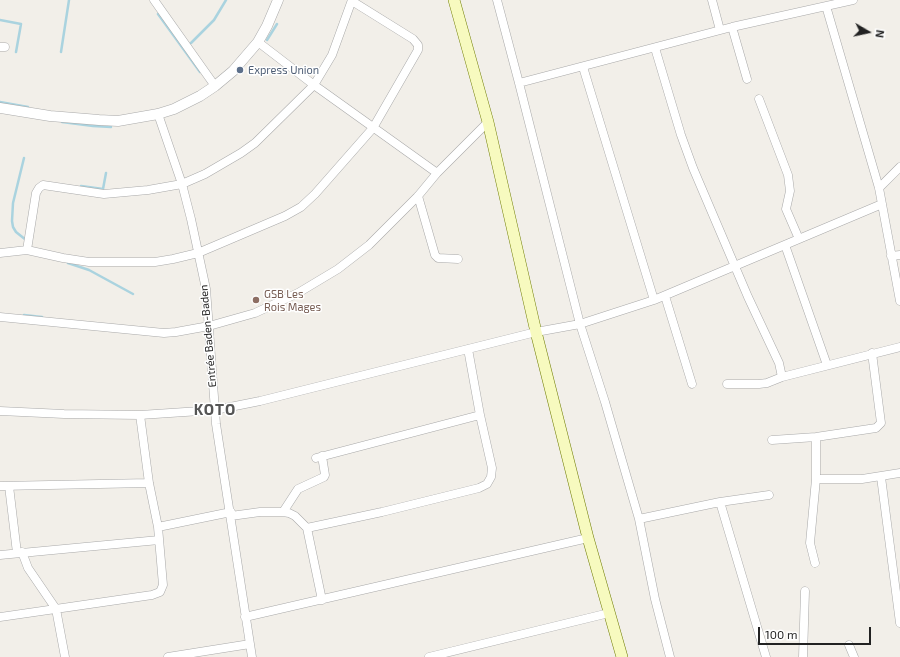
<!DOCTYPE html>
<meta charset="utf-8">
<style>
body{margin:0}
#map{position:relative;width:900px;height:657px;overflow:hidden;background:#f2efe9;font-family:"Exo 2",sans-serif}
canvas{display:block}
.north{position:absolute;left:848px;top:12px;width:40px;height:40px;-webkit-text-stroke:3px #fff;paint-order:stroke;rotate:99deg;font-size:11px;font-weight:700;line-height:16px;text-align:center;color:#222}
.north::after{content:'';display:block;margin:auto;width:14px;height:18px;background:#222;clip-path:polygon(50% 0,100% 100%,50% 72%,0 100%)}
.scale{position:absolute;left:758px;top:627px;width:113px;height:18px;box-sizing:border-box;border:2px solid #222;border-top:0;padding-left:5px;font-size:12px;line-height:14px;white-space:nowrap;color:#222;-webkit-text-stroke:3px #fff;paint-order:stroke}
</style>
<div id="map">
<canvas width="900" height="657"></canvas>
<div class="north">N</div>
<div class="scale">100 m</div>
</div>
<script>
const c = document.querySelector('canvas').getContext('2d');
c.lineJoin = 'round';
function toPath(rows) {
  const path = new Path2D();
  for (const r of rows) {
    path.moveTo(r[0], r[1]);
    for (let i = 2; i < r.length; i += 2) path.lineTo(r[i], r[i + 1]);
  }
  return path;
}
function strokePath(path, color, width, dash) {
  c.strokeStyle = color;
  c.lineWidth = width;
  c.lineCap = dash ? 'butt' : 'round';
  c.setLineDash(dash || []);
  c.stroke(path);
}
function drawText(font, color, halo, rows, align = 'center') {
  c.font = font + ' "Exo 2",sans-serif';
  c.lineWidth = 3;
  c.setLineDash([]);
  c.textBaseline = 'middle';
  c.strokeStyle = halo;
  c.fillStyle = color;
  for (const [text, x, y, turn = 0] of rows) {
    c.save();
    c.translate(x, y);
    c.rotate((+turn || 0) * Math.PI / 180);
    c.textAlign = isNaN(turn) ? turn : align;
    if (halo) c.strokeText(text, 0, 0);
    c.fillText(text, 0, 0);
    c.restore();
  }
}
strokePath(toPath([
 [158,14,200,72],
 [0,20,21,24,16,52],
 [267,40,277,24],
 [191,43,214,20,226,0],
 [61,52,69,0],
 [0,102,28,107],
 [62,122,93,126,111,127],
 [24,158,13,203,12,221,13,227,16,232,26,240],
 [81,186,103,189,106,173],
 [68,263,89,270,133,294],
 [24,315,42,317]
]), '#aad3df', 2.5);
const minor = toPath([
 [154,0,215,86],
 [497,0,519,83,580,324,605,402,639,519,655,599,670,657],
 [712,0,720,30],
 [826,6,879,188,900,301],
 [732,27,747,79],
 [258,42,314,85,437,173],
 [0,47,5,47],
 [655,48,681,135,693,168,748,297,779,363,782,377,900,347],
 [583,67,654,300],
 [519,83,732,27,853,0],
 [759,99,788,175,790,191,786,209,799,239],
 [158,114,182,184,191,219,206,289,216,424,252,657],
 [879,188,900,167],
 [418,196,435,255,438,258,458,259],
 [785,245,827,365],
 [27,250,36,193,39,188,43,185,104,194,148,190,182,184,205,174,241,153,255,143,314,85,332,55,352,0],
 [0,253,27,250,63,258,89,262,155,262,173,259,198,253,285,216,301,207,315,194,373,128,418,50,418,45,413,39,352,1],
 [891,256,900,255],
 [665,296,692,384],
 [0,317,164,333,176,332,209,326,255,313,298,293,338,269,369,245,418,196,437,173,488,122],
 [727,384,759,384,767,383,782,377],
 [0,411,64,414,140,415,215,410,260,401,536,332,580,324,654,300,882,204],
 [772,440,816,437,876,428,881,423,872,353],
 [316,458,480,415],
 [881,477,900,623],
 [816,479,862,479,900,473],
 [0,486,149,483],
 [9,486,17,553],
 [720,502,766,657],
 [283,512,298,489,324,477,325,475,322,456],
 [231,516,260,512,283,512,289,513,295,516,307,528,322,600],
 [639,519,720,502,769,495],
 [158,527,231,512],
 [307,528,382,512,479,488,487,484,491,477,492,468,480,415,468,349],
 [22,552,28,568,56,609,65,657],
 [0,555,159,540],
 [815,563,810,543,816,479,816,437],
 [0,617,152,595,160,592,163,585,158,527,149,483,140,415],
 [245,617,588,538],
 [849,645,854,657],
 [168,657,250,644],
 [429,657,609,613],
 [803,657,805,591]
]);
const tertiary = toPath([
 [0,108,50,116,99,120,118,121,158,114,174,109,200,96,215,86,233,71,258,42,267,26,278,0]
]);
const secondary = toPath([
 [454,0,488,122,536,332,588,538,622,657]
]);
strokePath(minor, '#a9a9a9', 9);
strokePath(tertiary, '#a9a9a9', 11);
strokePath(secondary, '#707d05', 12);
strokePath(minor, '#fff', 8);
strokePath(tertiary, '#fff', 10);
strokePath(secondary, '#f7fabf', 11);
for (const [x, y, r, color] of [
 [240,70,4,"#5c6f8a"],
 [256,300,4,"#8d6e63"]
]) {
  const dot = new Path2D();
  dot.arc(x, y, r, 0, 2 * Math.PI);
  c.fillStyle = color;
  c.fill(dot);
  strokePath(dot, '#fff', 1.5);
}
drawText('11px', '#4e5e75', '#fff', [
 ["Express Union",248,70]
], 'left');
drawText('11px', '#785e54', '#fff', [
 ["GSB Les",264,294],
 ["Rois Mages",264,307]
], 'left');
drawText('11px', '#222', '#fff', [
 ["Entrée Baden-Baden",208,336,-95]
]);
c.letterSpacing = '1px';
drawText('bold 15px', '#555', '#fff', [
 ["KOTO",215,410]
]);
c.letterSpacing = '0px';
</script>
